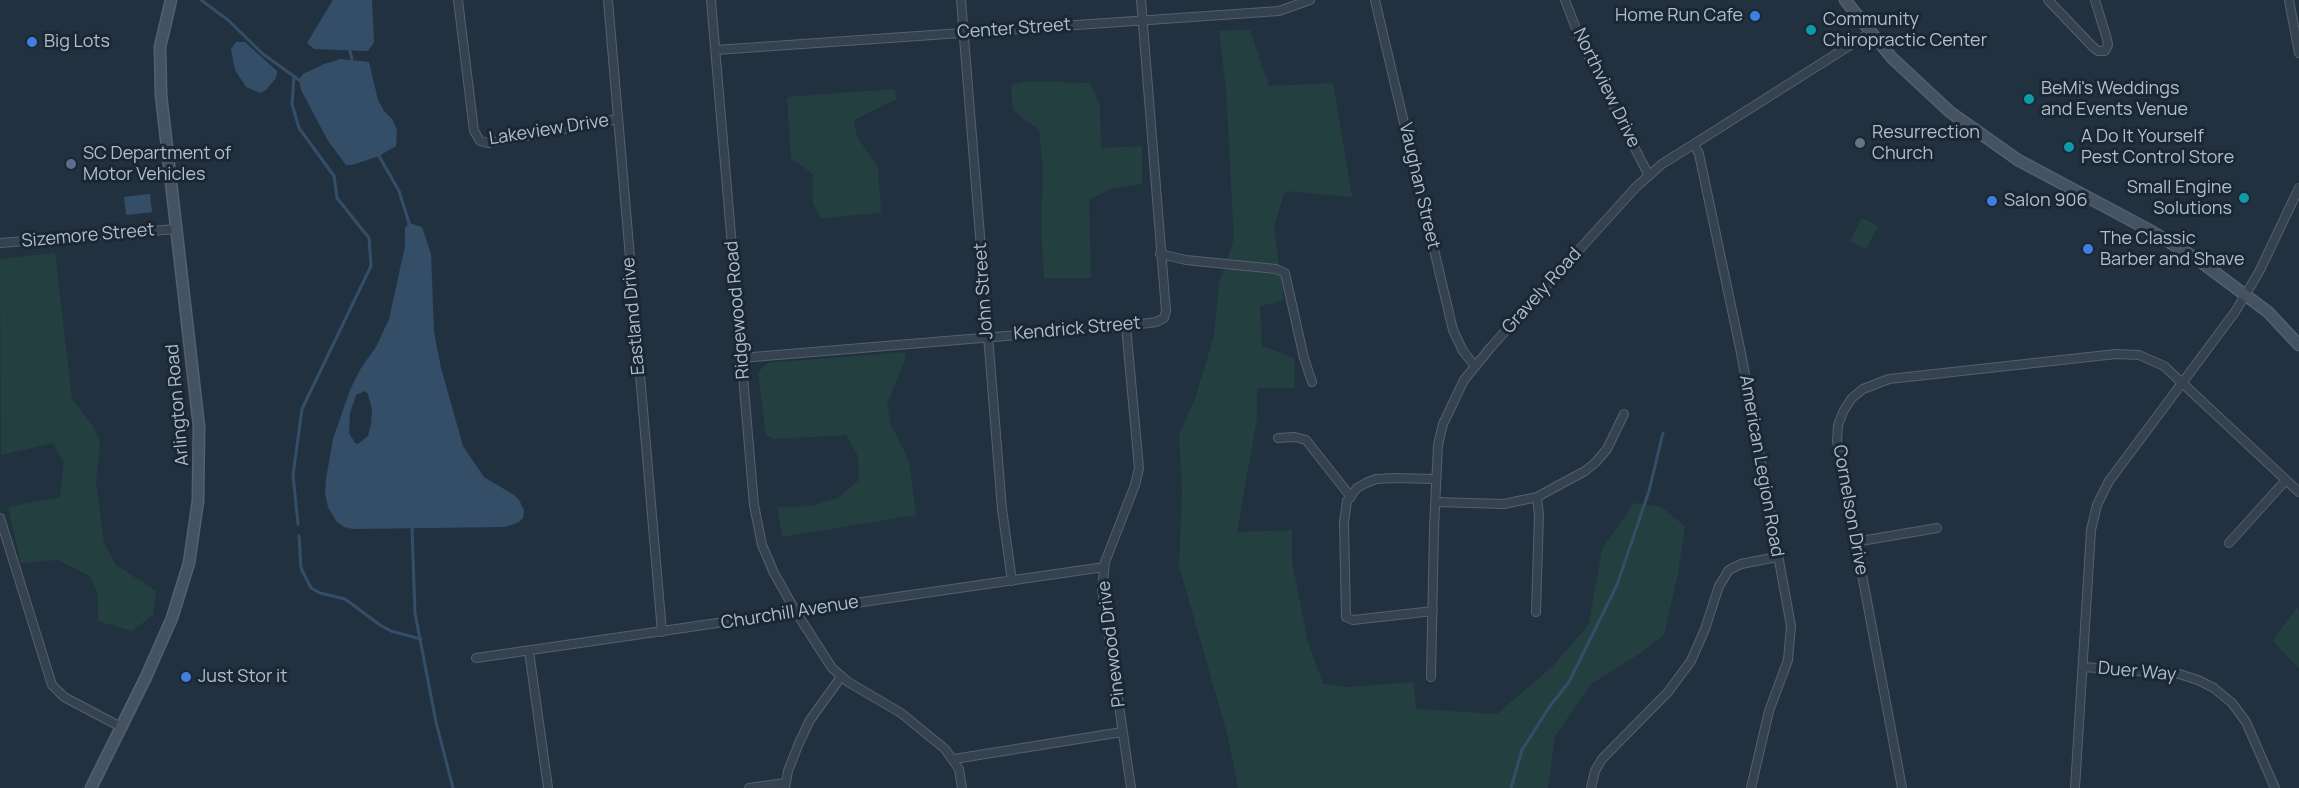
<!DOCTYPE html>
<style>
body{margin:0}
canvas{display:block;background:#22313f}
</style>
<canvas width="2299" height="788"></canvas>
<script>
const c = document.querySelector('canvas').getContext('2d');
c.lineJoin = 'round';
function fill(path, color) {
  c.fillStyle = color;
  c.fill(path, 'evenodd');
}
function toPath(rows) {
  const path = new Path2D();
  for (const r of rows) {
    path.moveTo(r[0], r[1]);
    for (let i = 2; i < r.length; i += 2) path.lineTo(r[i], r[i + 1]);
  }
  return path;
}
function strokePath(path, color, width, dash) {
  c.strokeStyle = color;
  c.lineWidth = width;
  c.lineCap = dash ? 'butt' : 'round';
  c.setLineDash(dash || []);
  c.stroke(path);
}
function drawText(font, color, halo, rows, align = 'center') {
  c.font = font + ' Manrope,sans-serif';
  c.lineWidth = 6;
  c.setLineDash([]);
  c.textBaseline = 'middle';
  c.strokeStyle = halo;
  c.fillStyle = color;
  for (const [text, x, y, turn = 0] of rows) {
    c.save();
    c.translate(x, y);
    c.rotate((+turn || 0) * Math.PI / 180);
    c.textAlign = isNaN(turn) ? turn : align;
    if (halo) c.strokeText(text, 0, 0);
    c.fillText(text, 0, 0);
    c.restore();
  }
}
fill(toPath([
 [1250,30,1269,86,1333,83,1352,197,1285,191,1274,227,1284,300,1260,306,1262,346,1294,358,1295,388,1257,388,1257,418,1237,532,1292,530,1292,562,1308,642,1323,684,1348,687,1414,682,1416,709,1497,714,1551,668,1589,624,1602,549,1634,503,1661,507,1685,526,1678,573,1664,635,1642,652,1591,684,1555,736,1548,788,1238,788,1228,737,1179,566,1182,493,1179,434,1195,399,1214,336,1219,283,1234,239,1226,88,1219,31],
 [1029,81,1090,83,1100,106,1101,148,1142,146,1142,184,1113,188,1089,200,1091,278,1044,278,1041,229,1043,168,1039,130,1013,110,1011,85],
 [894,89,897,99,854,120,857,137,878,167,881,213,821,218,813,204,813,174,791,158,787,97],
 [1862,218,1878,226,1866,249,1850,241],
 [55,253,72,399,93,426,100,442,96,482,104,543,116,565,156,591,153,615,132,631,98,621,98,596,90,576,58,560,21,563,8,507,60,497,64,462,53,443,1,455,0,259],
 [906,352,904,362,887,405,891,425,909,461,916,515,782,537,777,507,812,506,838,498,859,480,858,456,846,435,774,439,766,435,758,372,768,363],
 [2297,607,2299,612,2299,669,2273,641]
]), '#243f40');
fill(toPath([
 [333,0,372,0,374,42,368,51,314,49,307,43],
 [236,42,245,42,277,71,276,78,266,90,260,93,246,87,235,70,231,49],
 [341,59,369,62,378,100,384,111,392,119,397,130,396,146,379,156,352,165,346,165,328,141,301,90,299,80,303,74,324,64],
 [150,194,152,212,126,215,124,197],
 [409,223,422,227,431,254,434,332,441,368,463,446,484,477,514,495,519,500,524,510,523,518,519,522,505,527,353,529,344,527,336,521,328,507,325,493,326,479,333,439,350,390,361,368,376,347,389,319,405,246,405,228],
 [365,391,368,394,372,409,371,424,368,436,358,444,355,443,349,433,350,413,356,395]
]), '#344e68');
strokePath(toPath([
 [201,0,228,20,263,54,299,80],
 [350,51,352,59],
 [294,76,292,104,299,128,334,176,337,198,369,238,371,266,302,409,293,475,298,524],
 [379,156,399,191,409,223],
 [412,528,415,613,436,722,453,788],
 [299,536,301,568,311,588,320,593,345,599,380,625,391,631,421,639],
 [1511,788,1522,750,1550,706,1569,682,1617,585,1649,491,1663,433]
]), '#344e68', 3);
const street = toPath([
 [458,0,474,131,480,141,488,143,618,119],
 [608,0,662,632],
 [711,0,754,505,762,545,774,573,796,612,832,668,848,682,901,713,945,749,959,769,962,788],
 [961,0,1002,509,1012,581],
 [1375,0,1453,330,1463,351,1475,366],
 [1565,0,1582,44,1649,176],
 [2048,0,2093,47,2098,51,2105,51,2108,45,2107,39,2095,0],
 [2289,0,2299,53],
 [716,50,1279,11,1310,0],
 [1694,144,1699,154,1741,353,1791,626,1788,660,1769,711,1751,788],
 [0,243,176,229],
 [1160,254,1186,260,1276,269,1285,273,1304,358,1312,382],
 [1126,326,1139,468,1135,485,1105,562,1102,589,1131,788],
 [741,358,1126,326,1156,322,1164,318,1166,311,1141,0],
 [1278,438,1295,437,1306,440,1351,497],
 [1435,502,1504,504,1537,497,1585,471,1596,462,1607,449,1624,414],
 [0,518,52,685,64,697,121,727],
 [1855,542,1937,528],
 [2229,543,2286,480],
 [1433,611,1353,620,1346,617,1344,522,1347,501,1357,488,1366,483,1376,479,1394,478,1435,479],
 [1536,612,1539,515,1537,497],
 [529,651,548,788],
 [476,658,1104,567],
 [2083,667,2179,674,2198,680,2214,688,2232,703,2246,722,2275,788],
 [1431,677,1434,528,1438,445,1443,424,1464,380,1491,347,1636,187,1662,164,1694,144,1871,32],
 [954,759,1122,732],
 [749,788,785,783],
 [785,788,788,771,799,743,810,720,841,677],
 [1591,788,1595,771,1602,759,1668,692,1691,661,1705,629,1719,586,1729,570,1741,564,1777,557],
 [1902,788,1837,441,1838,425,1844,410,1852,398,1863,389,1889,379,2116,354,2139,355,2164,366,2299,492],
 [2075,788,2091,530,2097,505,2109,481,2235,312,2259,272,2299,188]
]);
const secondary = toPath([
 [1845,0,1892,58,1950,112,2018,160,2151,231,2197,259,2268,312,2299,345],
 [91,788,146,677,172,618,189,563,198,501,199,427,161,95,160,47,171,0]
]);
strokePath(street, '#54606d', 10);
strokePath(secondary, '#54606d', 13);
strokePath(street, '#36434f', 8);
strokePath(secondary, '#445262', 10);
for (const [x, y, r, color] of [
 [1755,16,6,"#3f7fe0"],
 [1811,30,6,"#0f9aa8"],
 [32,42,6,"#3f7fe0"],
 [2029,99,6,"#0f9aa8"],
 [1860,143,6,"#6b7280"],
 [2069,147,6,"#0f9aa8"],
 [71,164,6,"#5c6f8a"],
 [2244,198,6,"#0f9aa8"],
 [1992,201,6,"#3f7fe0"],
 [2088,249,6,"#3f7fe0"],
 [186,677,6,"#3f7fe0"]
]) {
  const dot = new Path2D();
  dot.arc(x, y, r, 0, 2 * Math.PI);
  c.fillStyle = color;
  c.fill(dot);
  strokePath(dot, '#1b2834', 2);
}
drawText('18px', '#b2bdca', '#1b2834', [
 ["Home Run Cafe",1743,16,"right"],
 ["Community",1823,20],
 ["Chiropractic Center",1823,41],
 ["Big Lots",44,42],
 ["BeMi's Weddings",2041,89],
 ["and Events Venue",2041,110],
 ["Resurrection",1872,133],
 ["Church",1872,154],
 ["A Do It Yourself",2081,137],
 ["Pest Control Store",2081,158],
 ["SC Department of",83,154],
 ["Motor Vehicles",83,175],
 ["Small Engine",2232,188,"right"],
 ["Solutions",2232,209,"right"],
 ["Salon 906",2004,201],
 ["The Classic",2100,239],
 ["Barber and Shave",2100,260],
 ["Just Stor it",198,677]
], 'left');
drawText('18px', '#b2bdca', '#1b2834', [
 ["Center Street",1014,29,-4],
 ["Northview Drive",1606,88,64],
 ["Lakeview Drive",549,130,-9],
 ["Vaughan Street",1419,186,77],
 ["Sizemore Street",88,236,-5],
 ["John Street",984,291,-94],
 ["Gravely Road",1542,291,-48],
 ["Ridgewood Road",738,310,-95],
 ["Eastland Drive",634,316,-95],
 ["Kendrick Street",1077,329,-5],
 ["Arlington Road",178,405,-95],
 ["American Legion Road",1761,466,80],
 ["Cornelson Drive",1850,510,80],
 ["Churchill Avenue",790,613,-9],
 ["Pinewood Drive",1112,644,-97],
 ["Duer Way",2137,672,5]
]);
</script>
